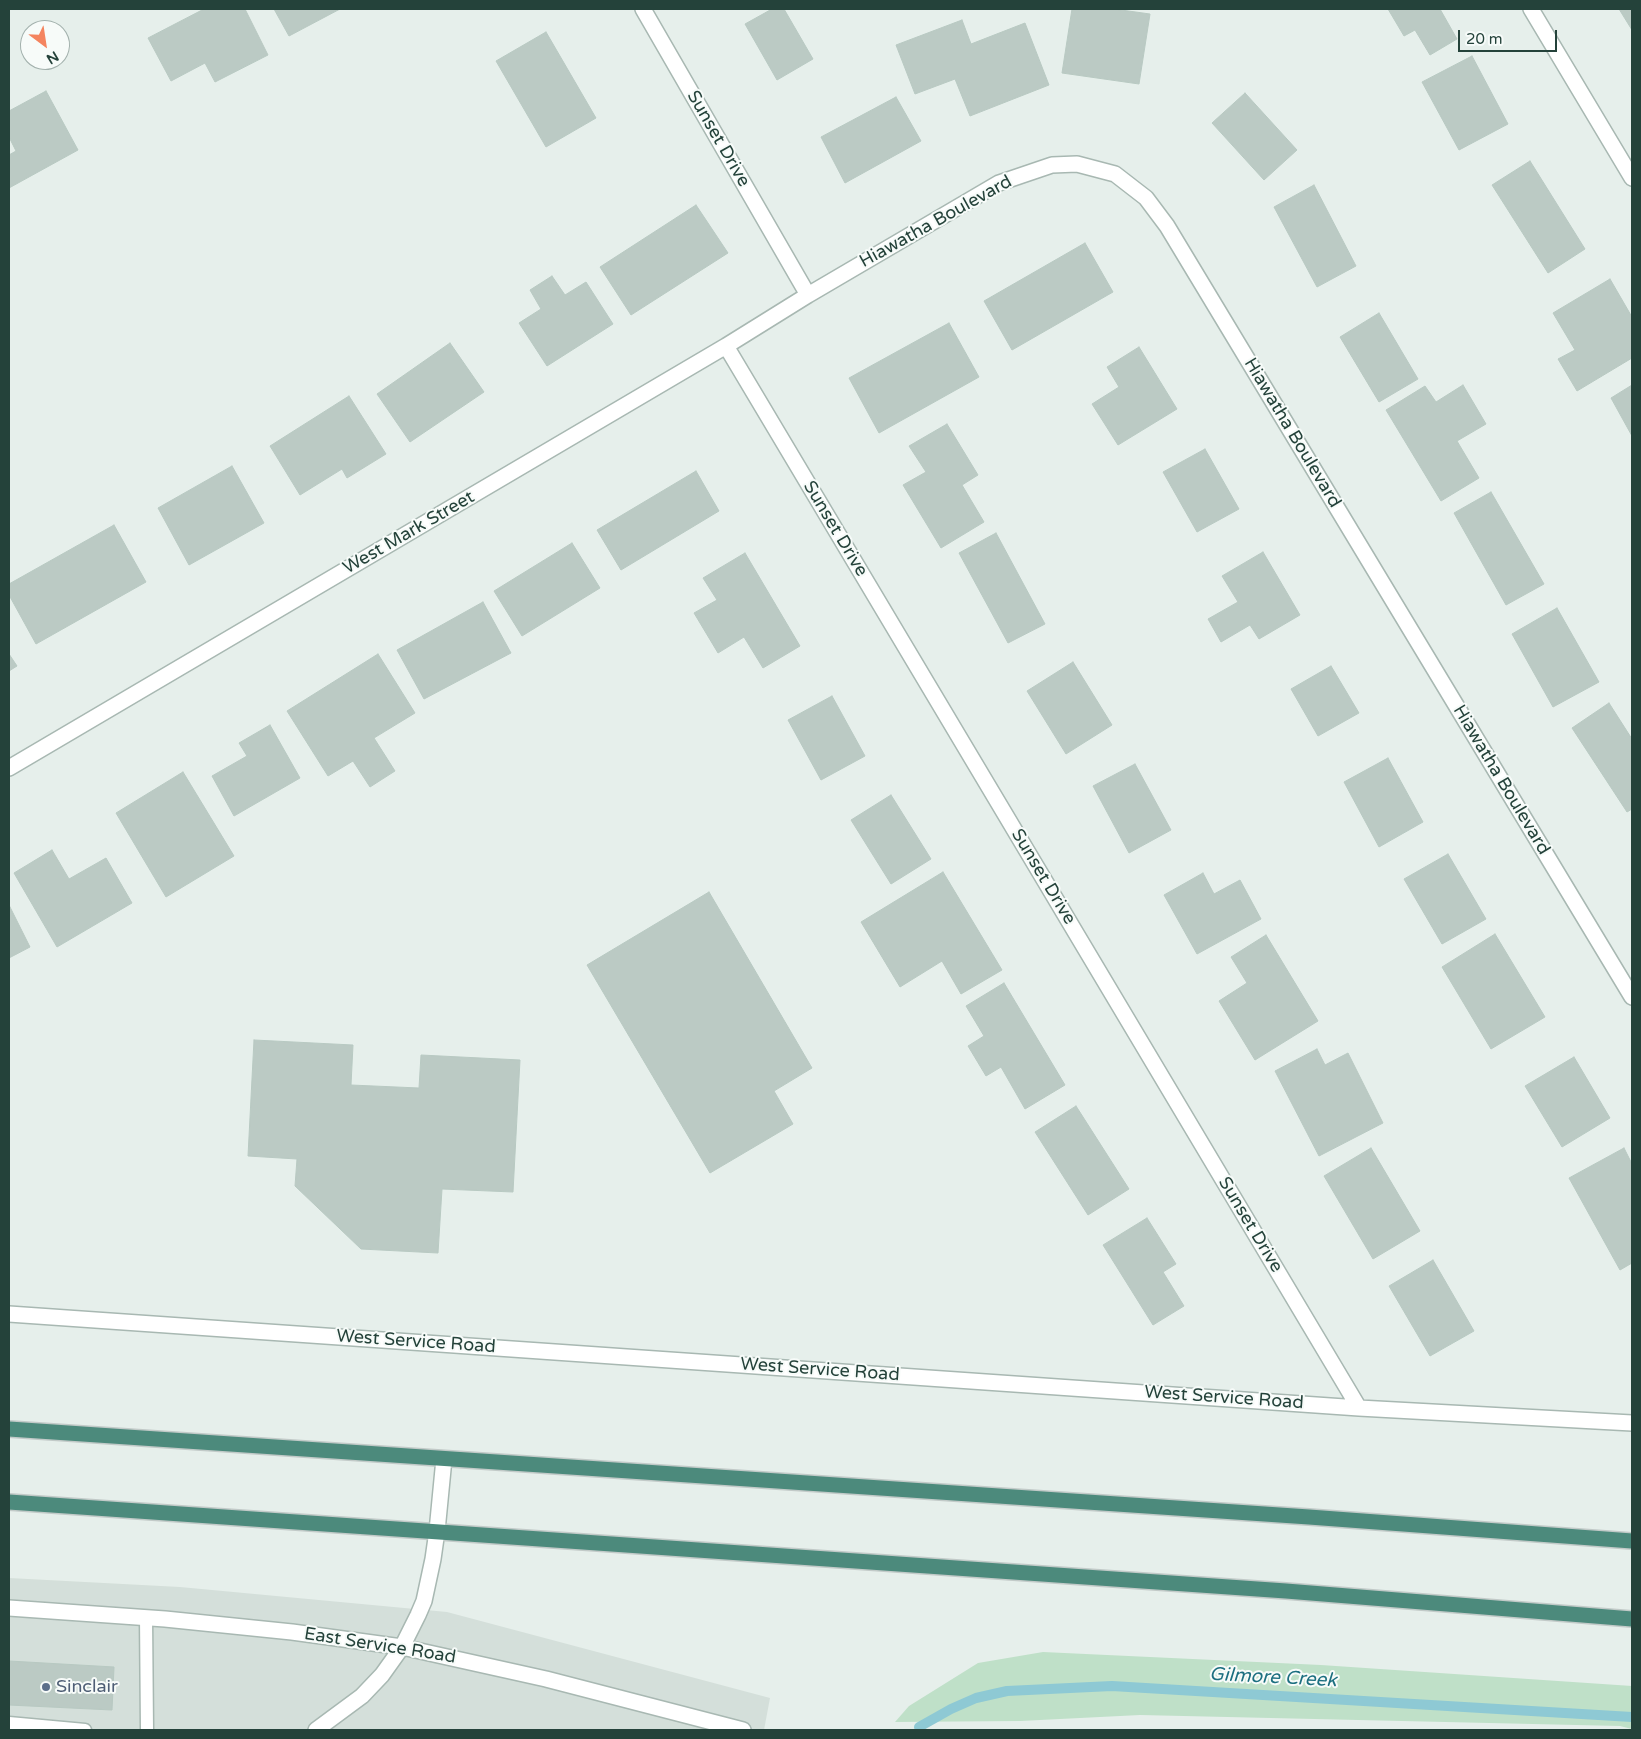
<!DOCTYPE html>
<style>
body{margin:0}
#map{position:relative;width:1641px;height:1739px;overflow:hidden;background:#e6efeb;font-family:"Varela Round",sans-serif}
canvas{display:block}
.frame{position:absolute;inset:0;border:10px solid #24423a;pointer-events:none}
.north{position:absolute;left:20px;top:20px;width:50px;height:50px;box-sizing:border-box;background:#f7fbf9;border:1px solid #a3b1ad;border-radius:50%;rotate:149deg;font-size:14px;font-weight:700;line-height:20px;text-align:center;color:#24423a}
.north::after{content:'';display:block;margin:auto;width:18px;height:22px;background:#f4845f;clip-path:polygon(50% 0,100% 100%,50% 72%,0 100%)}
.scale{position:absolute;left:1458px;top:30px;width:99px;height:22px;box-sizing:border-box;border:2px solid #24423a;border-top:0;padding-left:6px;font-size:15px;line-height:18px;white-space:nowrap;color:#24423a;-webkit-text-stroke:4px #f7fbf9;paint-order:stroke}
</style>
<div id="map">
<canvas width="1641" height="1739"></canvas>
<div class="frame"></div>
<div class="north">N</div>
<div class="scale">20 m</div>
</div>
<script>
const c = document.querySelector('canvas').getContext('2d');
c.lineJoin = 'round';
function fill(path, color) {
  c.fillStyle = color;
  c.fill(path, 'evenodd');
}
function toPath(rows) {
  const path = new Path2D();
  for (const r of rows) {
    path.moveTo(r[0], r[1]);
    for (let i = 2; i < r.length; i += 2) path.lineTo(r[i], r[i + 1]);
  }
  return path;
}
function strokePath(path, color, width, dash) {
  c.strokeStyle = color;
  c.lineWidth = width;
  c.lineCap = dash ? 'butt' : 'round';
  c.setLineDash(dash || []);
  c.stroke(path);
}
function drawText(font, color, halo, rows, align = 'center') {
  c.font = font + ' "Varela Round",sans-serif';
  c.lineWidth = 4;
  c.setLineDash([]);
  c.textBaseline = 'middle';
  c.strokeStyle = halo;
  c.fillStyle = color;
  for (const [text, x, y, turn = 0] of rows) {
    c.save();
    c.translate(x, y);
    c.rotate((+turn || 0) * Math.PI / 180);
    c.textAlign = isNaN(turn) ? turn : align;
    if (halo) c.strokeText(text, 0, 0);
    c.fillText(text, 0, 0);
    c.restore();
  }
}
fill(toPath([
 [9,1578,180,1587,447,1612,770,1698,764,1730,9,1730]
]), '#d4dfda');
fill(toPath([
 [1043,1652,1321,1665,1632,1686,1632,1729,1620,1726,1140,1715,1020,1721,895,1722,909,1706,978,1663]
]), '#bfe0c8');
strokePath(toPath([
 [919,1727,951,1709,976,1698,1007,1691,1112,1686,1632,1717]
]), '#8ec9d4', 10);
const building = toPath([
 [204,9,245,9,268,55,215,82,205,63,171,81,148,38,204,9],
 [274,9,340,9,289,36,274,9],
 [772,9,784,9,813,59,777,80,745,24,772,9],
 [1072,9,1114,9,1150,14,1139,84,1062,73,1072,9],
 [1388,9,1440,9,1457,39,1430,55,1415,30,1404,36,1388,9],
 [1619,9,1632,9,1632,30,1619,9],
 [962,20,971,44,1025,23,1049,85,970,116,955,79,915,94,896,45,962,20],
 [546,32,596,118,546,147,496,61,546,32],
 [1472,56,1508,124,1459,150,1422,82,1472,56],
 [46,91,78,150,9,188,9,155,16,151,9,137,9,111,46,91],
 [1245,93,1297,150,1264,180,1212,123,1245,93],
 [896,97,921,141,845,183,821,137,896,97],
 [1530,161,1585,249,1548,273,1492,185,1530,161],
 [1314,185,1356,266,1317,287,1274,207,1314,185],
 [696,205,728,253,631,315,600,267,696,205],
 [1085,243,1113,292,1012,350,984,301,1085,243],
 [552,276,565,295,586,282,613,324,547,366,519,323,541,309,530,290,552,276],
 [1610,279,1632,317,1632,358,1577,391,1558,359,1575,350,1553,313,1610,279],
 [1379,313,1418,379,1379,402,1340,337,1379,313],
 [949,323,979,377,879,433,849,378,949,323],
 [450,343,484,392,410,442,377,394,450,343],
 [1139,347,1177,409,1118,445,1092,404,1119,387,1107,367,1139,347],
 [1463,385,1486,424,1457,441,1479,478,1441,501,1386,410,1425,386,1436,402,1463,385],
 [1632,385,1632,436,1611,398,1632,385],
 [349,396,386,454,347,478,342,469,300,495,270,446,349,396],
 [947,424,978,475,962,485,984,522,941,548,903,485,926,472,909,446,947,424],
 [1205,449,1239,509,1197,532,1163,472,1205,449],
 [232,466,264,523,189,565,158,508,232,466],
 [696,471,719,511,621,570,597,530,696,471],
 [1491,492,1544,584,1506,605,1454,513,1491,492],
 [114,525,146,582,36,644,9,595,9,584,114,525],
 [996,533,1045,624,1008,643,959,553,996,533],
 [572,543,600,588,522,636,494,591,572,543],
 [1263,552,1300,615,1259,639,1250,625,1221,642,1208,619,1238,602,1222,576,1263,552],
 [745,553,800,646,763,668,744,637,718,653,694,613,717,600,703,578,745,553],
 [483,602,511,653,424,699,397,650,483,602],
 [1557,608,1599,682,1553,707,1512,634,1557,608],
 [9,654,17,666,9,671,9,654],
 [378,654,415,713,374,738,395,771,370,787,353,761,328,776,287,711,378,654],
 [1073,662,1112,725,1066,754,1027,691,1073,662],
 [1331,666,1359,713,1318,736,1291,689,1331,666],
 [832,696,865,756,821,780,788,720,832,696],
 [1609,703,1632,739,1632,809,1627,812,1572,728,1609,703],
 [270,725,300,778,234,816,212,776,247,756,239,743,270,725],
 [1388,758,1423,822,1379,847,1344,782,1388,758],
 [1135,764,1171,830,1129,853,1093,786,1135,764],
 [183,772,234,856,166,897,116,813,183,772],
 [891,795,931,859,891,884,851,820,891,795],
 [52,850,69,879,106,858,132,903,57,947,14,873,52,850],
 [1448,854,1486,919,1442,944,1404,879,1448,854],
 [943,872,1002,970,961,994,942,961,900,987,861,922,943,872],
 [1203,873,1214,894,1240,880,1261,919,1197,954,1164,895,1203,873],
 [709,892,812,1068,774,1091,793,1124,710,1173,587,965,709,892],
 [9,905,30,947,9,958,9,905],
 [1495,934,1545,1017,1491,1049,1442,967,1495,934],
 [1266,935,1318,1021,1255,1060,1219,1001,1247,983,1231,957,1266,935],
 [1004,983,1065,1085,1025,1109,1001,1067,986,1076,968,1046,984,1036,966,1006,1004,983],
 [254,1040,353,1045,351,1085,419,1088,421,1055,520,1060,513,1192,442,1189,438,1253,361,1249,295,1186,297,1159,248,1156,254,1040],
 [1317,1049,1325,1065,1348,1053,1383,1123,1319,1156,1275,1071,1317,1049],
 [1574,1057,1610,1118,1562,1147,1525,1086,1574,1057],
 [1076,1106,1129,1189,1088,1215,1035,1132,1076,1106],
 [1371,1148,1420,1231,1373,1259,1324,1176,1371,1148],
 [1624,1148,1632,1164,1632,1263,1620,1270,1569,1178,1624,1148],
 [1147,1218,1176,1264,1163,1272,1184,1306,1153,1325,1103,1245,1147,1218],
 [1433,1260,1474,1331,1430,1356,1389,1286,1433,1260],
 [9,1661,114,1667,112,1710,9,1705,9,1661]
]);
fill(building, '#bbcac4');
strokePath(building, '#b8c9c2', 1);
const service = toPath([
 [146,1617,147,1730],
 [9,1723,85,1730]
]);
const minor = toPath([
 [643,9,808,295],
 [1531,9,1632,178],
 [726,346,1359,1408],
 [9,768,726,346,808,295,999,183,1052,165,1077,164,1115,174,1146,198,1167,226,1632,997],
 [9,1314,1359,1408,1632,1423],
 [9,1608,165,1619,292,1632,402,1647,546,1679,743,1730],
 [316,1730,362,1696,382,1675,402,1647,418,1615,424,1601,433,1559,437,1531,444,1459]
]);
const trunk = toPath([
 [9,1429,1309,1517,1632,1541],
 [9,1502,1286,1591,1632,1619]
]);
strokePath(service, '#a8b8b2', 15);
strokePath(minor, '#a8b8b2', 18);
strokePath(trunk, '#c2cac8', 18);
strokePath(service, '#fff', 12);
strokePath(minor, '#fff', 15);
strokePath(trunk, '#4c8a7c', 15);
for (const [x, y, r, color] of [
 [46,1687,5,"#5c6f8a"]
]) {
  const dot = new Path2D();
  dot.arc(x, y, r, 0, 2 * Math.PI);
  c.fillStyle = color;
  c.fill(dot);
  strokePath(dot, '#f7fbf9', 2);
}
drawText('18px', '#24423a', '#f7fbf9', [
 ["Sunset Drive",718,139,60],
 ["Hiawatha Boulevard",936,222,-29],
 ["Hiawatha Boulevard",1292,433,59],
 ["Sunset Drive",835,529,59],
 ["West Mark Street",409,533,-30],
 ["Hiawatha Boulevard",1501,780,59],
 ["Sunset Drive",1043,877,59],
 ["Sunset Drive",1250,1225,59],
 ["West Service Road",416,1342,4],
 ["West Service Road",820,1370,4],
 ["West Service Road",1224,1398,4],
 ["East Service Road",380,1646,9]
]);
drawText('18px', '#4e5e75', '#f7fbf9', [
 ["Sinclair",56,1687]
], 'left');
drawText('italic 19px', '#1c6f80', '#f7fbf9', [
 ["Gilmore Creek",1273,1678,3]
]);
</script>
